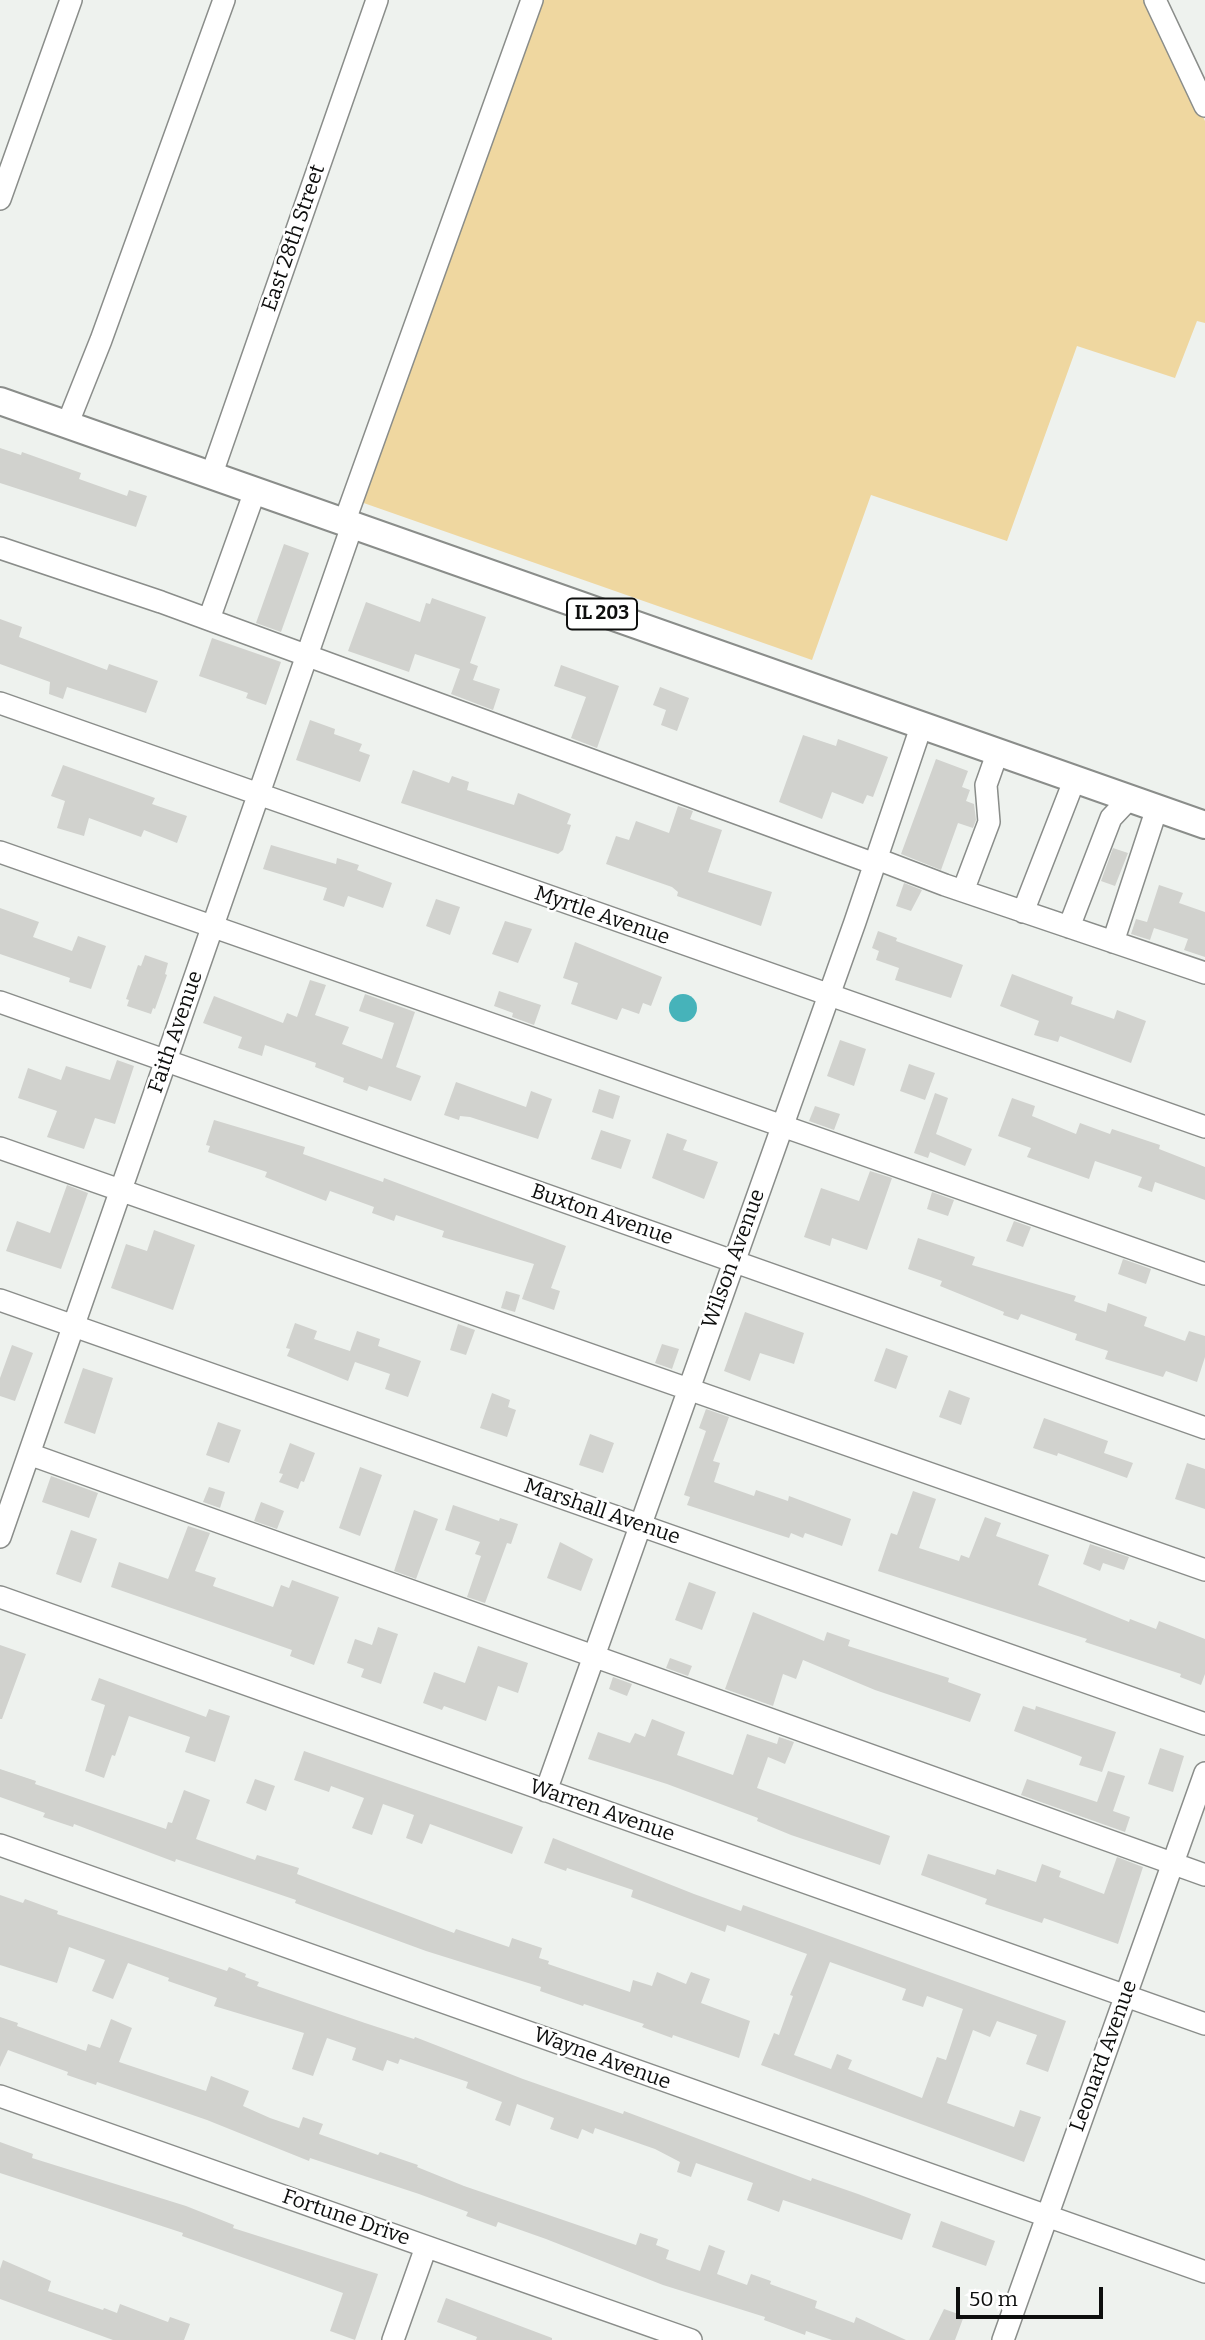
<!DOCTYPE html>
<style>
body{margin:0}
#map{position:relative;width:1205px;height:2340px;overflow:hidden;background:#eef2ee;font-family:Bitter,serif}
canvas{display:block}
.scale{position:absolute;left:956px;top:2287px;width:147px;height:32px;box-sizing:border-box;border:4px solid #0d0e0d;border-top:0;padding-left:9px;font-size:21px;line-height:24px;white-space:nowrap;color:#0d0e0d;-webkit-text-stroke:5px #fff;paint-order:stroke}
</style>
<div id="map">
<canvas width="1205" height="2340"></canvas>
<div class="scale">50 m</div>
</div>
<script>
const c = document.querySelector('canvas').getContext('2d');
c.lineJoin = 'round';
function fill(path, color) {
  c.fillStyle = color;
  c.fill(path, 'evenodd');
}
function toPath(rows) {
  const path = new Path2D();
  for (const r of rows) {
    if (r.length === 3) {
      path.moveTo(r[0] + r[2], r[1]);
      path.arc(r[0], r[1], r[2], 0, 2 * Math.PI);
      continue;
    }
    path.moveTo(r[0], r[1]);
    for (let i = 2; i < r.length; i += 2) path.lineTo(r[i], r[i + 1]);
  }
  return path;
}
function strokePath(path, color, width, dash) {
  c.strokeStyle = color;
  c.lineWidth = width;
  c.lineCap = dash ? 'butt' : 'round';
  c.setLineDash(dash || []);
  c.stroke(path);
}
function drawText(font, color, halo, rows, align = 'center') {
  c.font = font + ' Bitter,serif';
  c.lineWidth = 5;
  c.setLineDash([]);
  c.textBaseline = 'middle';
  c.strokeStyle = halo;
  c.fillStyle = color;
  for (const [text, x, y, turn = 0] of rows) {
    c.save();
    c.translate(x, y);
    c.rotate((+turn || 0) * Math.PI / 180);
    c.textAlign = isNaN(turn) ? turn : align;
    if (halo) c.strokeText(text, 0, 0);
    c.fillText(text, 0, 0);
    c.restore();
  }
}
fill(toPath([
 [537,0,1148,0,1205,121,1205,323,1197,321,1175,378,1077,346,1007,541,871,495,812,660,358,501]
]), '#efd7a0');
fill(toPath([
 [683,1008,14]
]), '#46b3ba');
fill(toPath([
 [0,448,21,455,22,452,81,473,79,479,127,496,129,490,147,496,136,527,0,483],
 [284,544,309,553,281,632,256,623],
 [432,598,486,617,470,663,478,666,473,680,500,689,493,710,451,694,460,669,415,654,409,672,348,651,366,602,420,622,426,603,430,604],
 [0,619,22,627,19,637,107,670,109,664,158,681,146,713,67,687,63,699,49,694,50,682,0,664],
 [212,638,281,662,266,705,246,698,248,693,199,676],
 [561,665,619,686,597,748,571,738,586,697,554,686],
 [660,687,689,698,677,731,661,725,666,710,653,705],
 [310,720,335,729,334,734,362,744,359,751,370,755,360,782,296,760],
 [803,735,836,746,838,739,888,757,873,797,867,795,863,804,832,792,822,819,779,802],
 [936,759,968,771,962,787,970,790,966,801,974,804,976,820,973,828,958,823,941,870,901,854],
 [63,765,155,798,152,804,187,816,177,843,144,830,141,837,89,818,84,836,57,828,65,801,51,796],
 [413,770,449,783,452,776,469,782,467,790,514,805,518,793,571,814,567,824,571,825,563,850,558,854,401,803],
 [678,806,693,811,690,819,722,830,708,872,772,892,761,926,677,896,678,892,672,887,606,864,616,836,629,840,636,821,669,833],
 [271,845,336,864,337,858,359,865,357,870,392,883,383,908,348,896,344,907,323,900,327,888,263,869],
 [1113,848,1128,853,1115,886,1101,881],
 [904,883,922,890,911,911,896,906],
 [1159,885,1183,893,1179,903,1205,912,1205,957,1184,950,1188,939,1154,928,1150,940,1131,934,1136,919,1147,922],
 [436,899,460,907,450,935,426,926],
 [0,908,39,922,33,937,72,951,78,936,106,946,91,989,69,982,70,978,0,954],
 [505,921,532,929,518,963,492,954],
 [878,931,897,938,896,941,963,965,951,998,895,980,899,968,876,960,879,951,872,948],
 [575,942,662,977,651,1006,643,1003,639,1014,622,1008,617,1020,571,1004,578,983,563,978],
 [145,955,168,963,165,974,167,975,155,1009,153,1008,151,1014,127,1006,129,1000,126,999,138,965,141,966],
 [1012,974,1073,997,1071,1004,1114,1019,1117,1010,1146,1021,1131,1063,1060,1036,1058,1042,1034,1035,1039,1021,1000,1006],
 [310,980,326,985,315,1015,349,1027,342,1044,382,1059,394,1023,359,1011,365,994,415,1012,396,1067,421,1076,411,1101,369,1086,367,1091,343,1082,344,1078,315,1067,316,1063,265,1045,262,1056,238,1048,242,1037,203,1023,214,996,283,1023,287,1013,297,1017],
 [499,991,541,1005,534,1025,512,1017,513,1013,494,1006],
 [840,1040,866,1049,854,1086,827,1076],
 [117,1060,134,1066,115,1124,95,1118,84,1149,47,1137,57,1111,18,1098,28,1068,61,1080,66,1066,110,1080],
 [909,1064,935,1073,925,1100,900,1091],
 [456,1082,526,1107,531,1091,552,1099,538,1139,470,1117,460,1116,459,1120,444,1115],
 [599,1089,620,1096,613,1119,592,1112],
 [935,1093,948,1098,936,1134,972,1149,965,1166,930,1152,928,1158,914,1153],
 [1012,1098,1035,1106,1032,1116,1076,1134,1080,1123,1110,1134,1112,1129,1160,1145,1159,1149,1205,1167,1205,1200,1155,1182,1152,1192,1138,1187,1142,1177,1095,1161,1089,1179,1027,1157,1031,1148,998,1136],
 [815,1106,840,1114,834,1130,809,1121],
 [214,1120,305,1147,303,1154,383,1182,384,1178,566,1246,551,1288,560,1291,554,1310,522,1299,534,1264,442,1237,444,1231,396,1215,394,1221,372,1213,374,1207,330,1191,326,1201,265,1177,267,1172,208,1152,210,1146,206,1145],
 [601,1130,631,1140,621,1169,591,1159],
 [667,1133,687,1140,683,1150,718,1162,704,1199,652,1178],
 [870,1171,892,1178,867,1250,832,1238,830,1246,804,1237,821,1188,859,1201],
 [67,1185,88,1193,61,1269,6,1251,17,1221,50,1233],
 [932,1192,954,1200,948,1216,927,1209],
 [1014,1221,1031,1227,1023,1247,1006,1241],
 [154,1230,195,1245,173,1310,111,1288,126,1244,147,1251],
 [918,1238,975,1257,972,1265,1076,1296,1074,1301,1106,1312,1108,1303,1147,1317,1144,1326,1185,1341,1189,1331,1205,1336,1205,1357,1197,1382,1166,1371,1163,1377,1105,1359,1108,1351,1075,1340,1077,1334,1021,1314,1018,1320,1003,1315,1004,1312,940,1286,942,1281,908,1269],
 [1123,1259,1151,1269,1146,1284,1118,1274],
 [506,1291,520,1295,515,1312,501,1308],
 [745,1312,804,1333,794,1364,760,1353,750,1381,724,1371],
 [295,1323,317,1331,314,1339,350,1351,357,1331,380,1339,378,1346,421,1361,408,1397,385,1389,390,1374,355,1362,348,1381,287,1356,290,1349,286,1348],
 [458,1324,475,1330,466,1355,450,1350],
 [662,1344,679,1349,672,1369,655,1363],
 [12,1345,33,1353,15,1401,0,1396,0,1378],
 [886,1348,908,1356,896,1389,874,1381],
 [83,1368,113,1378,95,1434,64,1423],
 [949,1390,970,1398,961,1425,939,1417],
 [492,1393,510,1400,508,1407,516,1410,507,1437,480,1428],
 [706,1409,729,1417,713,1461,720,1463,714,1482,754,1496,756,1490,788,1501,789,1496,851,1519,842,1546,805,1533,803,1538,791,1533,789,1538,687,1505,690,1497,684,1495,706,1431,699,1428],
 [1044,1418,1108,1441,1104,1453,1133,1463,1127,1478,1058,1453,1057,1456,1033,1448],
 [218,1422,241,1430,229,1463,206,1455],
 [590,1434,614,1443,603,1473,579,1465],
 [290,1443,315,1453,304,1482,301,1481,298,1489,279,1482,283,1474,279,1473],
 [1187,1463,1205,1469,1205,1509,1175,1499],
 [360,1467,382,1475,360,1536,339,1528],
 [51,1476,98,1493,89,1518,42,1502],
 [209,1487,225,1492,220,1508,203,1502],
 [913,1491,936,1499,919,1548,959,1561,961,1555,969,1558,985,1517,1001,1523,996,1536,1049,1555,1038,1585,1129,1622,1130,1619,1156,1629,1159,1621,1205,1639,1205,1674,1201,1685,1180,1677,1181,1674,1085,1642,1087,1639,878,1571,891,1533,897,1535],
 [261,1502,284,1511,277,1529,254,1521],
 [453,1505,499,1521,500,1518,518,1524,511,1544,507,1543,485,1603,467,1597,481,1556,475,1554,480,1542,445,1530],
 [414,1510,438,1519,416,1579,394,1571],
 [188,1526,210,1533,195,1571,216,1578,213,1586,273,1607,281,1585,289,1588,292,1580,339,1597,314,1665,290,1656,292,1650,111,1587,119,1562,168,1579],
 [71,1530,97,1539,81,1583,56,1574],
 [560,1542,593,1559,581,1591,547,1578],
 [1090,1544,1129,1557,1124,1570,1103,1563,1100,1571,1083,1564],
 [689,1582,716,1592,702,1630,675,1620],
 [753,1612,824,1641,827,1632,850,1640,848,1646,949,1678,948,1682,981,1694,970,1722,875,1690,803,1660,796,1679,783,1674,773,1706,725,1689],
 [378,1627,398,1634,381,1684,361,1677,364,1669,347,1663,355,1639,372,1645],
 [0,1645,26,1654,2,1719,0,1719],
 [478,1646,528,1663,518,1693,498,1686,486,1721,444,1706,442,1710,423,1703,434,1672,465,1683],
 [670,1658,692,1666,688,1676,666,1668],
 [613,1677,632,1684,627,1696,609,1689],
 [99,1678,206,1717,209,1709,230,1716,215,1762,185,1752,190,1737,129,1716,115,1756,112,1755,104,1778,85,1771,105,1705,91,1700],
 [1023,1706,1035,1710,1036,1706,1116,1732,1102,1772,1079,1765,1082,1757,1014,1731],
 [652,1719,685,1732,677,1755,733,1775,747,1734,777,1744,779,1737,794,1742,785,1764,768,1757,757,1788,890,1836,880,1865,791,1835,757,1821,758,1818,667,1784,588,1759,598,1732,630,1743,635,1733,645,1737],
 [1160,1748,1184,1756,1173,1792,1148,1784],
 [304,1751,523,1827,512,1854,430,1824,422,1844,406,1838,414,1815,383,1804,372,1835,352,1828,364,1798,331,1786,329,1792,294,1780],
 [0,1769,36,1781,35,1784,166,1829,168,1822,172,1823,184,1790,210,1800,196,1839,255,1860,257,1855,299,1868,297,1874,454,1933,456,1929,509,1947,512,1938,542,1948,539,1958,549,1961,548,1964,630,1992,633,1980,652,1986,657,1972,686,1984,691,1972,710,1979,701,2003,750,2021,739,2058,673,2035,672,2038,642,2027,644,2024,584,2004,583,2006,540,1991,541,1987,426,1951,295,1903,296,1900,176,1859,175,1862,74,1824,73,1827,43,1817,45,1813,0,1797],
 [1108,1771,1125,1776,1113,1811,1130,1817,1125,1832,1021,1795,1027,1779,1097,1802],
 [255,1779,275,1786,266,1811,246,1803],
 [553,1838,694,1894,741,1911,743,1905,1066,2021,1048,2072,1026,2064,1037,2035,997,2021,990,2037,973,2030,947,2103,1014,2127,1020,2110,1041,2117,1024,2162,761,2065,774,2033,779,2035,793,1996,790,1995,807,1954,727,1925,725,1932,631,1897,633,1890,567,1868,566,1871,544,1863],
 [830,1962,906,1989,902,2000,923,2007,927,1996,963,2009,946,2060,937,2057,922,2098,848,2069,852,2060,837,2054,831,2069,794,2055],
 [928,1854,995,1875,997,1869,1036,1882,1042,1864,1061,1871,1059,1877,1104,1894,1117,1857,1143,1867,1118,1944,1044,1918,1042,1923,985,1904,987,1899,921,1875],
 [0,1895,23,1903,25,1899,58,1911,57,1914,227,1971,229,1967,246,1974,245,1977,259,1982,257,1986,365,2023,414,2039,415,2037,523,2079,623,2114,624,2111,811,2181,812,2178,858,2194,911,2214,902,2240,783,2200,779,2212,747,2200,753,2183,696,2163,691,2177,677,2172,680,2162,655,2149,595,2128,593,2134,582,2129,578,2139,550,2129,554,2118,517,2104,510,2126,495,2120,502,2102,466,2088,468,2082,400,2059,398,2064,387,2060,383,2071,352,2060,356,2048,327,2038,313,2076,292,2069,304,2033,214,2006,217,1998,168,1981,169,1978,128,1963,113,1999,92,1991,105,1960,69,1947,57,1983,0,1965],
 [0,2017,18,2023,17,2026,86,2051,88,2044,100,2048,111,2019,132,2028,119,2062,206,2091,211,2076,249,2091,243,2106,270,2118,299,2128,303,2117,323,2124,319,2134,378,2155,380,2152,418,2165,417,2167,464,2186,636,2245,640,2233,658,2239,656,2245,669,2250,666,2259,700,2271,709,2245,725,2251,717,2274,747,2285,751,2274,771,2281,770,2284,817,2301,815,2308,854,2323,856,2317,906,2340,832,2340,806,2331,805,2335,764,2320,765,2317,663,2285,546,2239,498,2222,496,2227,466,2216,468,2212,419,2194,310,2158,309,2161,207,2120,97,2082,96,2085,67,2075,68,2072,8,2050,0,2067],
 [0,2142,33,2154,32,2158,186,2206,234,2225,233,2228,378,2274,355,2340,330,2331,343,2293,182,2236,183,2233,0,2173],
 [941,2221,995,2241,986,2266,932,2247],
 [3,2260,51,2281,48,2291,103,2310,104,2308,117,2313,120,2304,168,2322,170,2317,190,2324,184,2340,113,2340,0,2299,0,2269],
 [446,2298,552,2338,552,2340,476,2340,477,2337,437,2322],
 [944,2309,964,2316,955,2340,929,2340]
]), '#d1d2ce');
const minor = toPath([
 [1155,0,1205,106],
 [0,199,71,0],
 [67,425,101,340,224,0],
 [211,476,377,0],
 [344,523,532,0],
 [0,548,161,602,875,864],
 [209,619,255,491],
 [0,703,1205,1127],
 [0,852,1205,1274],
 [877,859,945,885,1205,973],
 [963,891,989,822,986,785,997,754],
 [1023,912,1074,781],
 [1069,927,1111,818,1128,800],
 [1113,942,1157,808],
 [0,1002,1205,1428],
 [0,1148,1205,1570],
 [0,1300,1205,1724],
 [29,1454,1205,1875],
 [0,1537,352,526],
 [0,1597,1205,2024],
 [546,1791,855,922,921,727],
 [0,1845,1205,2272],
 [0,2096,691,2340],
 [393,2340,426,2247],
 [1003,2340,1205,1773]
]);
const major = toPath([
 [0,401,1205,825]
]);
strokePath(minor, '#8a8d8a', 24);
strokePath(major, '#8a8d8a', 30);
strokePath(minor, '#fff', 21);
strokePath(major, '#fff', 26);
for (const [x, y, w] of [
 [602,614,70]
]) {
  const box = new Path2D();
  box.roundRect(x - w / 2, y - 15.5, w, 31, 5);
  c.fillStyle = '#fff';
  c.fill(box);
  strokePath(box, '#0d0e0d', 2);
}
drawText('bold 19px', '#0d0e0d', null, [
 ["IL 203",602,614]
]);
drawText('21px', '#0d0e0d', '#fff', [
 ["East 28th Street",294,238,-71],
 ["Myrtle Avenue",602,916,19],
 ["Faith Avenue",176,1032,-71],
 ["Buxton Avenue",602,1215,19],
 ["Wilson Avenue",734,1259,-70],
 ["Marshall Avenue",602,1512,19],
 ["Warren Avenue",602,1811,19],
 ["Leonard Avenue",1104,2056,-70],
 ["Wayne Avenue",602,2059,20],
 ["Fortune Drive",346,2218,19]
]);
</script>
